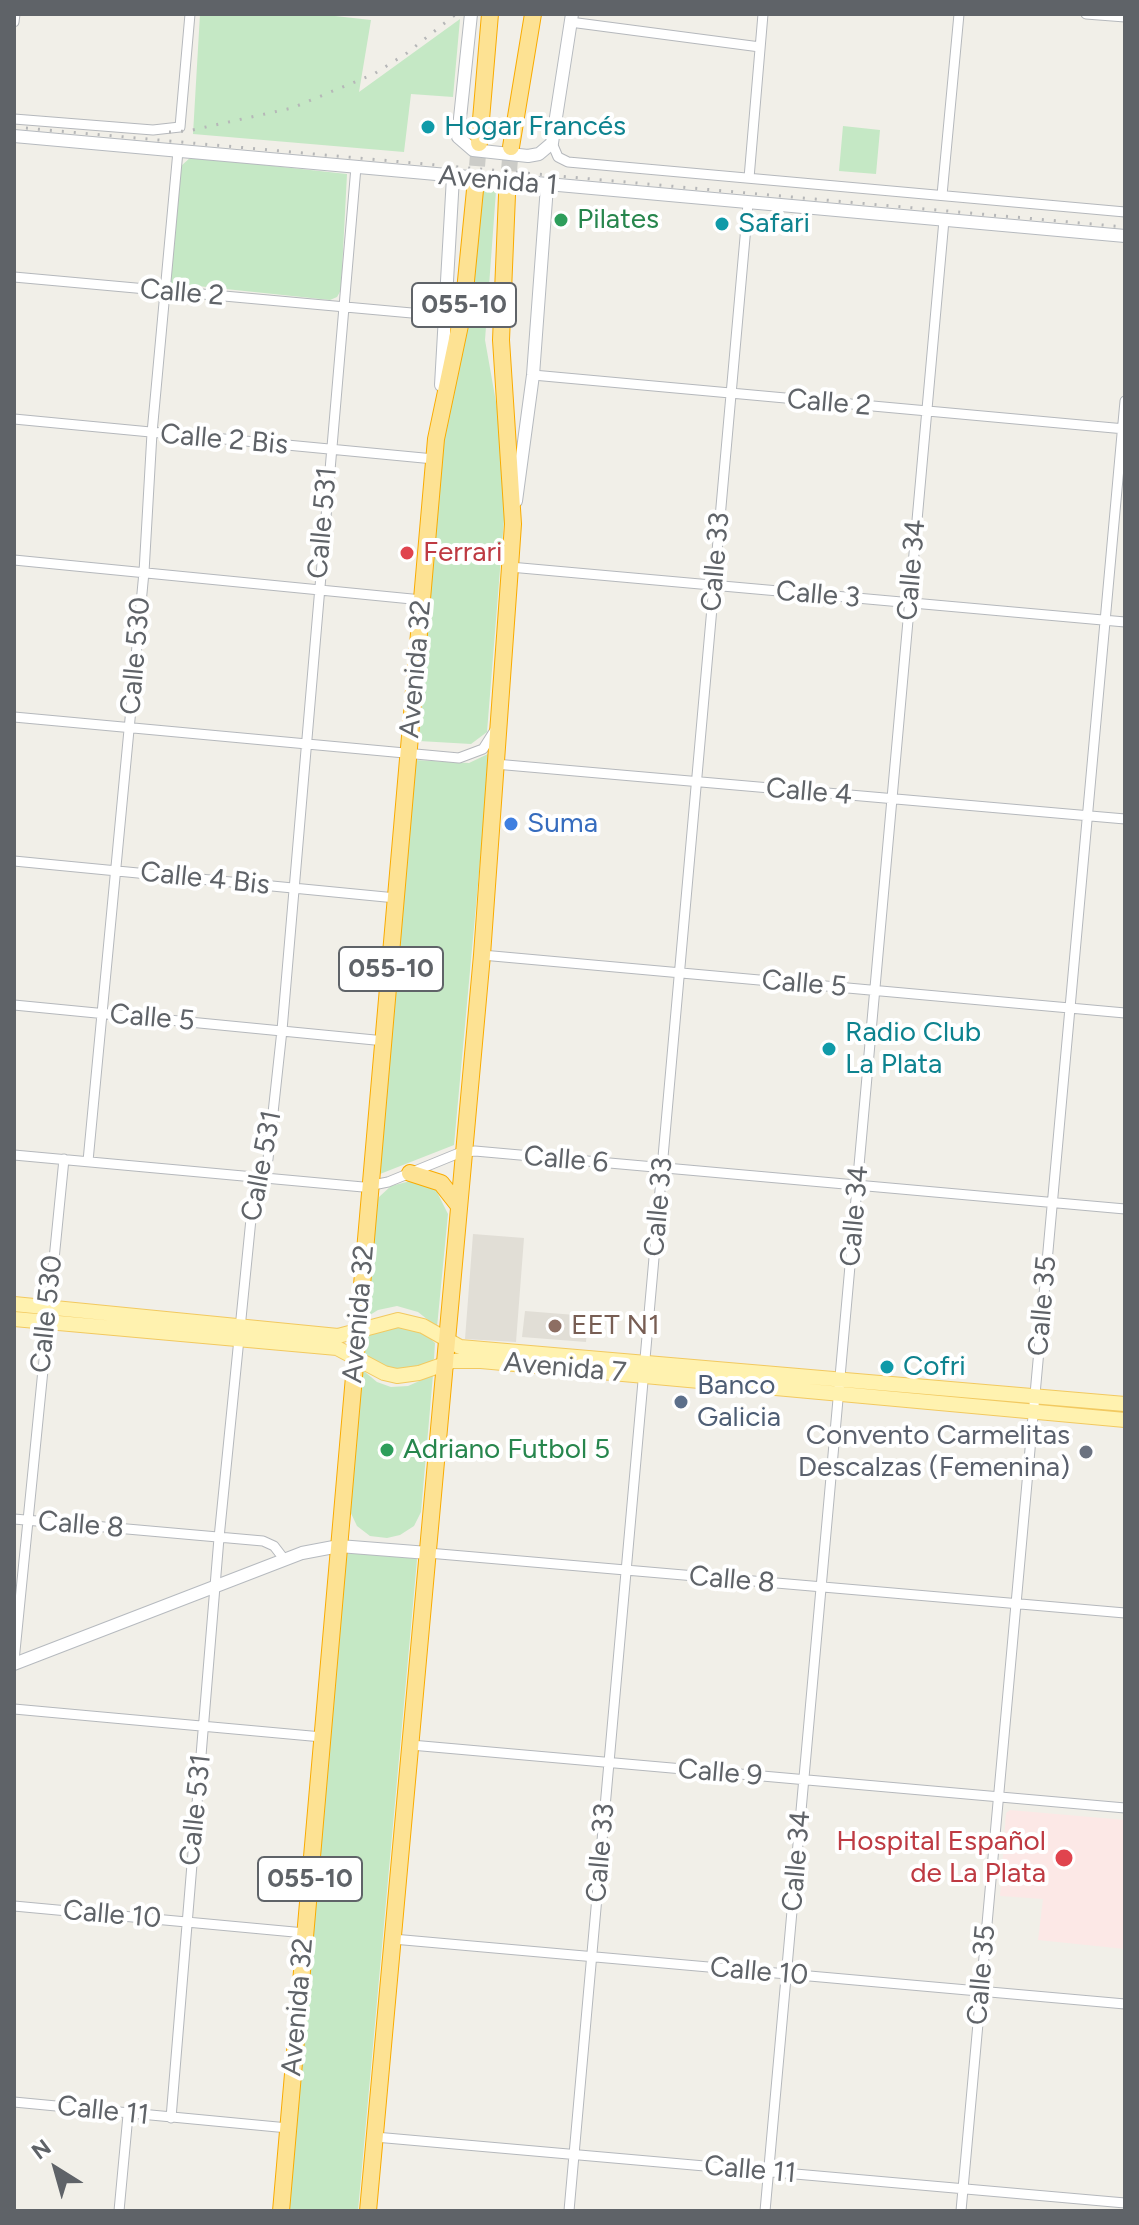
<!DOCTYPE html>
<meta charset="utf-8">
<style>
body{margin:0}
#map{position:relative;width:1139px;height:2225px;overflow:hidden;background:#f1efe8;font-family:Figtree,sans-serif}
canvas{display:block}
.frame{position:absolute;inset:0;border:16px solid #5f6368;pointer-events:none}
.north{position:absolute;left:16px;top:2129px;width:80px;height:80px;-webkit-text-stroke:6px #fff;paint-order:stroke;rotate:323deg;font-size:22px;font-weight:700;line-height:32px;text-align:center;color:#5f6368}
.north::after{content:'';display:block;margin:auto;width:28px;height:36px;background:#5f6368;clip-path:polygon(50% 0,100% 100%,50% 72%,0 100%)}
</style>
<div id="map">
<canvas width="1139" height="2225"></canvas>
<div class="frame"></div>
<div class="north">N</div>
</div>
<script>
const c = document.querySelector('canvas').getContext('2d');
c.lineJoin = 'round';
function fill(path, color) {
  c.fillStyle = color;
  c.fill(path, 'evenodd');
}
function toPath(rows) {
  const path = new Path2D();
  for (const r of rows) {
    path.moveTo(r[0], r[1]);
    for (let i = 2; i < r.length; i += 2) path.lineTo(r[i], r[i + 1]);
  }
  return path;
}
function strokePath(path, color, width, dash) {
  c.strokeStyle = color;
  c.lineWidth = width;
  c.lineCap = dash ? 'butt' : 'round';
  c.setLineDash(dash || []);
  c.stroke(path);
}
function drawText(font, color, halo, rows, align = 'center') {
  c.font = font + ' Figtree,sans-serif';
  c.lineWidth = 8;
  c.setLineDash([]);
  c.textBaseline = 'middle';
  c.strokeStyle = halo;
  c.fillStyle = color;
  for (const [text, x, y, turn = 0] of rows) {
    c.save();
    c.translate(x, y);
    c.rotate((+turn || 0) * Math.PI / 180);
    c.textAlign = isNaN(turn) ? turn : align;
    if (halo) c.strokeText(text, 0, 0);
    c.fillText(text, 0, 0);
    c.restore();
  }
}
fill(toPath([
 [473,1234,524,1238,516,1342,465,1339],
 [525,1311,588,1316,586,1342,522,1337]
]), '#e1ded6');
fill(toPath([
 [1010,1810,1125,1820,1125,1949,1038,1940,1043,1899,1000,1896,1006,1813]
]), '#fce8e6');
fill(toPath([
 [200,14,317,14,371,20,359,92,460,19,453,97,411,94,404,152,193,134],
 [843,126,880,130,876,174,839,171],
 [191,157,347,174,341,290,337,297,330,300,169,283,181,166],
 [479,190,496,191,485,340,508,470,487,732,471,744,419,741,442,433],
 [490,753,454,1145,380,1174,377,1172,415,760,469,763],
 [414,1180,436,1190,448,1214,437,1327,418,1312,397,1306,378,1310,365,1318,375,1208,379,1197,391,1186],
 [398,1326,425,1333,435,1343,434,1359,422,1369,400,1373,378,1367,364,1352,365,1336,373,1330],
 [359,1367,377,1382,391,1387,408,1386,433,1375,421,1512,414,1526,400,1535,387,1538,370,1536,357,1526,348,1507],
 [345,1551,415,1556,417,1560,358,2211,286,2211]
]), '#c5e8c5');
strokePath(toPath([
 [475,190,479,143],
 [507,195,511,147]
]), '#ccccc8', 16, [16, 8]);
const street = toPath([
 [1086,14,1125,17],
 [14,22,15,14],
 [570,22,760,47],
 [14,119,153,130,180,127,190,14],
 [552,143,558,157,568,162,1125,212],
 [749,178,763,14],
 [942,195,959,14],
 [14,277,445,316],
 [533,375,1125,429],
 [14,419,434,459],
 [14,560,422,600],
 [510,567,1125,622],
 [14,717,459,758,483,749,495,730],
 [495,764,1125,819],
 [14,861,396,898],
 [482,955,1125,1013],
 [14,1005,385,1041],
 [14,1155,363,1187,388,1182,459,1153,475,1151,1125,1209],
 [88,1161,144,572,152,433,178,151],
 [14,1519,263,1541,274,1546,284,1559],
 [428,1553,1125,1613],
 [14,1661,64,1159],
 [14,1709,322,1737],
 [411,1745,1125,1808],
 [14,1906,305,1933],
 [393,1939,1125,2004],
 [14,2102,288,2128],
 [171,2118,219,1538,254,1189,268,1159,282,1030,356,167],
 [375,2137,1125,2203],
 [119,2211,128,2115],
 [569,2211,748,204],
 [765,2211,944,220],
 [961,2211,1125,401]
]);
const secondary = toPath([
 [471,14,458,137,473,150,528,156,539,154,552,143,572,14],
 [14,136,1125,236],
 [441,385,453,177],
 [516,501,533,375,547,186],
 [14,1664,302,1553,339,1546,428,1553]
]);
const primary = toPath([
 [14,1304,338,1336,398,1320,423,1326,460,1347,1125,1404],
 [14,1319,337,1348,384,1373,397,1376,419,1373,453,1361,481,1361,1125,1420]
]);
const highway = toPath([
 [479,143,490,14],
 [511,147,533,14],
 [410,1173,441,1183,459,1206],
 [281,2211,436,439,463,311,475,190],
 [368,2211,482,955,510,567,513,524,501,340,507,195]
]);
strokePath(street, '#b5b8bc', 11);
strokePath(secondary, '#b6babf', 14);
strokePath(primary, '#f2c960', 16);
strokePath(highway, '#f9ab00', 18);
strokePath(street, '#fff', 9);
strokePath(secondary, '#fff', 12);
strokePath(primary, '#fff2af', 14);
strokePath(highway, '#fde293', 16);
strokePath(toPath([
 [14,127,1125,227],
 [169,132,188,131,292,108,374,74,407,53,456,14]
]), '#b6b7b8', 3, [2, 10]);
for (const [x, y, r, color] of [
 [428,127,8,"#0f9aa8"],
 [561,220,8,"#2e9e5b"],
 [722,224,8,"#0f9aa8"],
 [407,553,8,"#e0444e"],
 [511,824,8,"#3f7fe0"],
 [829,1049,8,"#0f9aa8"],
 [555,1326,8,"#8d6e63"],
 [887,1367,8,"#0f9aa8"],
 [681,1402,8,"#5c6f8a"],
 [387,1450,8,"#2e9e5b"],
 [1086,1452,8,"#6b7280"],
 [1064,1858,10,"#e0444e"]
]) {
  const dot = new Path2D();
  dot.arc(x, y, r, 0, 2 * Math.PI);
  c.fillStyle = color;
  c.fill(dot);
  strokePath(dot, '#fff', 3);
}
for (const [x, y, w] of [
 [464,305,104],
 [391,969,104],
 [310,1879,104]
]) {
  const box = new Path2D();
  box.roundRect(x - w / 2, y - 22, w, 44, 6);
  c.fillStyle = '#fff';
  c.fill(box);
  strokePath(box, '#5f6368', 2);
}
drawText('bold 26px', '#5f6368', null, [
 ["055-10",464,305],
 ["055-10",391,969],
 ["055-10",310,1879]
]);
drawText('28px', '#0d838f', '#fff', [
 ["Hogar Francés",444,127],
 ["Safari",738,224],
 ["Radio Club",845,1033],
 ["La Plata",845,1065],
 ["Cofri",903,1367]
], 'left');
drawText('28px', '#5f6368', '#fff', [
 ["Avenida 1",498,181,5],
 ["Calle 2",182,293,5],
 ["Calle 2",829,403,5],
 ["Calle 2 Bis",224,440,5],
 ["Calle 531",323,523,-85],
 ["Calle 33",716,562,-85],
 ["Calle 34",912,570,-85],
 ["Calle 3",818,595,5],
 ["Calle 530",136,656,-85],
 ["Avenida 32",416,669,-85],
 ["Calle 4",809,792,5],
 ["Calle 4 Bis",205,879,6],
 ["Calle 5",804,984,5],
 ["Calle 5",152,1018,5],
 ["Calle 6",566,1160,5],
 ["Calle 531",262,1166,-79],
 ["Calle 33",659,1207,-85],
 ["Calle 34",855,1216,-85],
 ["Calle 35",1043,1306,-85],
 ["Calle 530",47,1314,-84],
 ["Avenida 32",359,1314,-85],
 ["Avenida 7",565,1368,5],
 ["Calle 8",81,1525,5],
 ["Calle 8",732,1580,5],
 ["Calle 9",720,1773,5],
 ["Calle 531",196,1810,-84],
 ["Calle 33",601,1853,-85],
 ["Calle 34",797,1861,-85],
 ["Calle 10",112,1915,5],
 ["Calle 10",759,1972,5],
 ["Calle 35",982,1975,-85],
 ["Avenida 32",298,2007,-85],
 ["Calle 11",103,2111,6],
 ["Calle 11",750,2170,5]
]);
drawText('28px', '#27864d', '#fff', [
 ["Pilates",577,220],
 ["Adriano Futbol 5",403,1450]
], 'left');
drawText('28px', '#be3a42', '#fff', [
 ["Ferrari",423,553],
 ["Hospital Español",1046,1842,"right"],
 ["de La Plata",1046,1874,"right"]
], 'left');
drawText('28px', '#366cbe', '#fff', [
 ["Suma",527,824]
], 'left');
drawText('28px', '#785e54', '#fff', [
 ["EET N1",571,1326]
], 'left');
drawText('28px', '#4e5e75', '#fff', [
 ["Banco",697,1386],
 ["Galicia",697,1418]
], 'left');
drawText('28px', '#5b616d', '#fff', [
 ["Convento Carmelitas",1070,1436],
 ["Descalzas (Femenina)",1070,1468]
], 'right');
</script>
